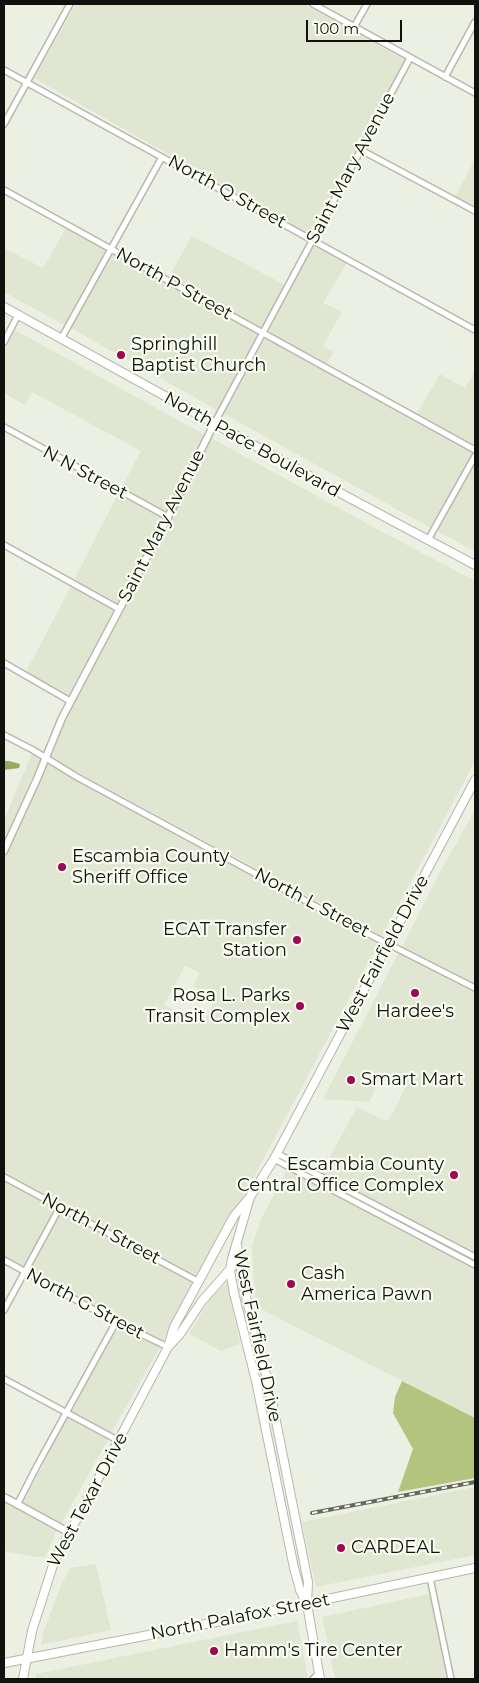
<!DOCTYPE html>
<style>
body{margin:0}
#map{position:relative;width:479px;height:1683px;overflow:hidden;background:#ecf0e2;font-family:Montserrat,sans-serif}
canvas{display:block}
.frame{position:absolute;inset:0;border:5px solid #11120d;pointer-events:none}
.scale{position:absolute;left:306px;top:20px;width:96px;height:22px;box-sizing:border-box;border:2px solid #11120d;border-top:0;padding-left:6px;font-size:15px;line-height:18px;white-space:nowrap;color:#11120d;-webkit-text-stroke:4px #f9fdf0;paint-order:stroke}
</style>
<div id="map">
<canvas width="479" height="1683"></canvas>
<div class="frame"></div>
<div class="scale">100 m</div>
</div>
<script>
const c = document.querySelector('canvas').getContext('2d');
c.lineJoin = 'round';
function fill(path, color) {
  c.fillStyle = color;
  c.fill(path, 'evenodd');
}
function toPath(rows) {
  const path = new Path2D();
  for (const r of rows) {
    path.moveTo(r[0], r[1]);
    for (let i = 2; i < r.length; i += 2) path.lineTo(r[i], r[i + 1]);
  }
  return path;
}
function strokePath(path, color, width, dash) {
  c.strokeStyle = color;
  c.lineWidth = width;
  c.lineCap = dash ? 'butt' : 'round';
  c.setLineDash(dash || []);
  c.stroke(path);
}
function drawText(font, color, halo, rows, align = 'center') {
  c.font = font + ' Montserrat,sans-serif';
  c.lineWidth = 4.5;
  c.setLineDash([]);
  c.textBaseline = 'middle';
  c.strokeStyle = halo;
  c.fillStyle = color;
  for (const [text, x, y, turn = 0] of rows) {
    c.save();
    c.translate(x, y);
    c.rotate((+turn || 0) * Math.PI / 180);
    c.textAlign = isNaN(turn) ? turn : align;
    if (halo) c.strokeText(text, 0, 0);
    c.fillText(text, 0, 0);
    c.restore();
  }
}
fill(toPath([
 [76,4,304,4,405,60,309,234,34,78],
 [475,159,475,208,455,197],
 [66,228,106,250,64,325,4,292,4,248,43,268],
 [192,236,285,285,261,328,169,277],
 [314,245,347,263,323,303,342,312,323,346,334,352,326,364,268,332],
 [112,253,258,334,217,410,71,328],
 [15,330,205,435,166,512,121,488,141,451,32,392,25,405,4,393,4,350],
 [265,338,473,452,431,528,224,414],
 [475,371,475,446,380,394,417,414,440,374,465,388],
 [211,438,388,535,475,581,475,761,382,936,49,757,64,721,172,516],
 [475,464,475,551,437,531],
 [118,494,163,518,118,604,74,580],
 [71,586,115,610,69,696,26,672],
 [32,753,40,760,4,843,4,820],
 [47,763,379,942,239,1205,231,1214,197,1277,4,1173,4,859,24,818],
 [185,966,200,973,193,986,204,992,202,995,214,1002,203,1024,164,1005],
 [475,810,475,984,402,947,441,870],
 [399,952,475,992,475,1253,321,1173,357,1107,384,1120,388,1120,391,1117,407,1084,384,1072,369,1102,323,1099],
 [287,1170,475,1269,475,1418,257,1307,254,1290,252,1246,261,1219],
 [4,1181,56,1208,23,1268,4,1257],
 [62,1211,194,1283,163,1341,117,1319,30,1271],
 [227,1282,240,1344,221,1351,189,1334,211,1298],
 [118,1327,160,1347,111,1433,71,1412],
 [68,1417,108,1439,61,1524,22,1504],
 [475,1487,475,1555,316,1587,302,1522],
 [4,1501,57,1530,45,1557,37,1557,4,1551],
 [96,1564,111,1630,41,1645,43,1633,62,1583,70,1568],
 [430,1594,448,1679,335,1679,322,1617],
 [297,1621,308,1679,36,1679,36,1674]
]), '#e0e6d1');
fill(toPath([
 [402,1381,475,1418,475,1478,398,1492,413,1449,393,1413,395,1397]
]), '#b2c47d');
fill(toPath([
 [4,761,9,761,20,764,19,768,4,770]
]), '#98a963');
const minor = toPath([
 [313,4,475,93],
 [354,27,367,4],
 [4,70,475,330],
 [445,77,475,22],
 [4,124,70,4],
 [361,150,475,211],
 [4,190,475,450],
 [61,339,162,157],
 [4,342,18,315],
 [214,424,410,58],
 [4,427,168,517],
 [428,540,475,456],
 [4,545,119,609],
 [4,663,70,701],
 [4,735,33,750,77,777,343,921,475,988],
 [276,1153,475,1257],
 [274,1159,475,1265],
 [4,1177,199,1282],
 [4,1260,116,1322,168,1347],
 [4,1310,60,1207],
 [4,1379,119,1441],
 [17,1505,38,1464,116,1322],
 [430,1578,451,1679],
 [313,1679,319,1673]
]);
const tertiary = toPath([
 [4,851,37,779,62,718,168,517,214,424],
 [4,1497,70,1533]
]);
const secondary = toPath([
 [4,307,344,495,475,565],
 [169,1346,180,1334,202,1301,239,1259],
 [23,1679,32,1631,54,1562,168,1347,174,1327,234,1216,250,1197]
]);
const primary = toPath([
 [237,1246,245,1293,269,1386,308,1582,307,1604,320,1679],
 [307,1604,300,1590,294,1568,256,1381,234,1293,230,1271,232,1259,250,1197,274,1159,475,780],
 [4,1663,237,1618,475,1568]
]);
strokePath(minor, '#b5b9ac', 8);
strokePath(tertiary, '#b5b9ac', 9);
strokePath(secondary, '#b5b9ac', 10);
strokePath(primary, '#b5b9ac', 10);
strokePath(minor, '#fff', 5);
strokePath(tertiary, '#fff', 6);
strokePath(secondary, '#fff', 8);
strokePath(primary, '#fff', 8);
const rail = toPath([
 [312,1513,475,1482]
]);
strokePath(rail, '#666860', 4);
strokePath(rail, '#f9fdf0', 2, [5.5]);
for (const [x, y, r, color] of [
 [121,355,5,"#9d0753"],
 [62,867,5,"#9d0753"],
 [297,940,5,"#9d0753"],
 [415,993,5,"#9d0753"],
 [300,1006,5,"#9d0753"],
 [351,1080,5,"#9d0753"],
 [454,1175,5,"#9d0753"],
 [291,1284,5,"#9d0753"],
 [341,1548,5,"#9d0753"],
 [214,1651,5,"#9d0753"]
]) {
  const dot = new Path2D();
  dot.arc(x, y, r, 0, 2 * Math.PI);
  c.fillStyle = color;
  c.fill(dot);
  strokePath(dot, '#f9fdf0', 2);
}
drawText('18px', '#11120d', '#f9fdf0', [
 ["Saint Mary Avenue",351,168,-62],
 ["North Q Street",227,192,29],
 ["North P Street",174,284,29],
 ["North Pace Boulevard",252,445,29],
 ["N N Street",85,473,28],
 ["Saint Mary Avenue",162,526,-63],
 ["North L Street",312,903,28],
 ["West Fairfield Drive",383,954,-62],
 ["North H Street",101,1229,28],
 ["North G Street",85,1304,28],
 ["West Fairfield Drive",257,1336,78],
 ["West Texar Drive",88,1500,-62],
 ["North Palafox Street",240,1617,-11]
]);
drawText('18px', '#11120d', '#f9fdf0', [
 ["Springhill",131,345],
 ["Baptist Church",131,366],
 ["Escambia County",72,857],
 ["Sheriff Office",72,878],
 ["ECAT Transfer",287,930,"right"],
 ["Station",287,951,"right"],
 ["Rosa L. Parks",290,996,"right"],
 ["Transit Complex",290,1017,"right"],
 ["Hardee's",415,1012,"center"],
 ["Smart Mart",361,1080],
 ["Escambia County",444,1165,"right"],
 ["Central Office Complex",444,1186,"right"],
 ["Cash",301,1274],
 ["America Pawn",301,1295],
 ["CARDEAL",351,1548],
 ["Hamm's Tire Center",224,1651]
], 'left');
</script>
